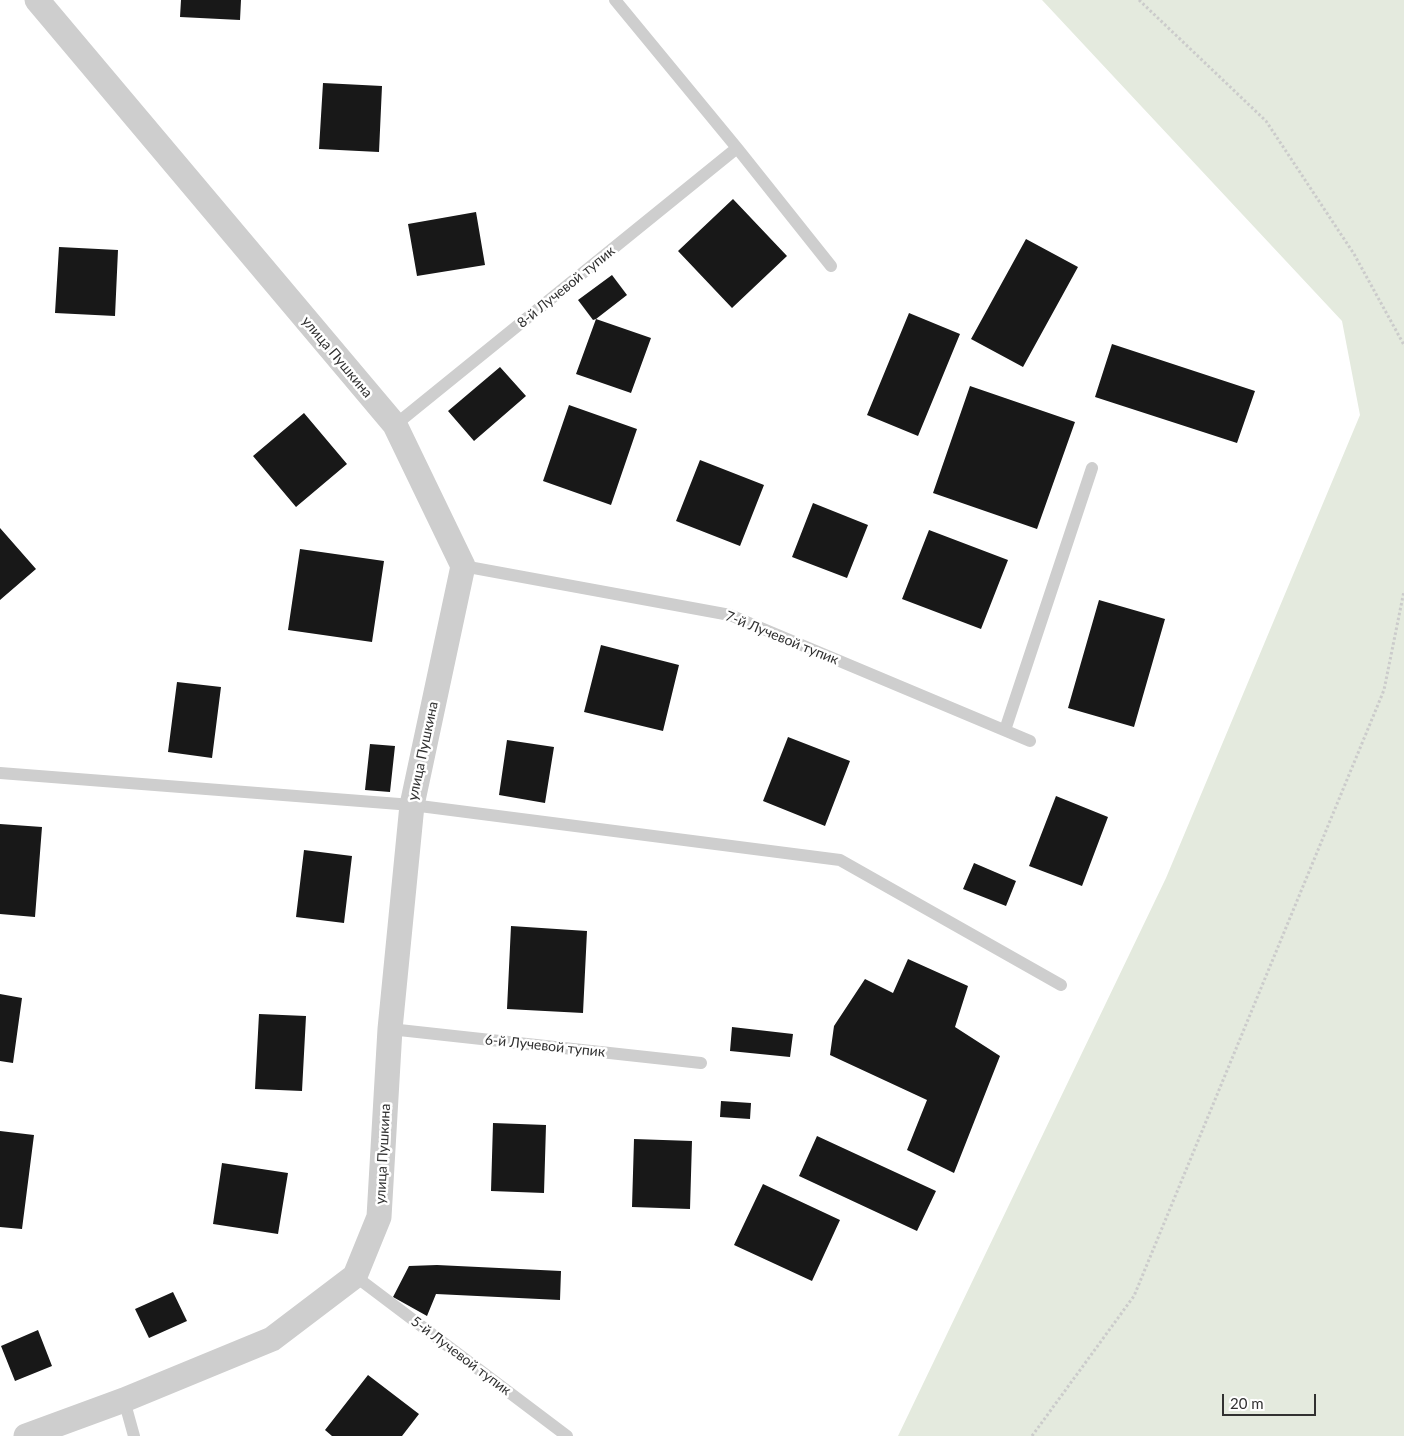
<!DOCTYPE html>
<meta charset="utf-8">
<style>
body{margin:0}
#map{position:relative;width:1404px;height:1436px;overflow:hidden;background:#fff;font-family:Lato,sans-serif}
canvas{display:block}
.scale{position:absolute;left:1222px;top:1394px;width:94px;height:22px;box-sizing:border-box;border:2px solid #313131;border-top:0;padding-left:6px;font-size:15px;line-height:18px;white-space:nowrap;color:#313131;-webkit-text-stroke:4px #fff;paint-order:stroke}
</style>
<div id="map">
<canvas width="1404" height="1436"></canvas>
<div class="scale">20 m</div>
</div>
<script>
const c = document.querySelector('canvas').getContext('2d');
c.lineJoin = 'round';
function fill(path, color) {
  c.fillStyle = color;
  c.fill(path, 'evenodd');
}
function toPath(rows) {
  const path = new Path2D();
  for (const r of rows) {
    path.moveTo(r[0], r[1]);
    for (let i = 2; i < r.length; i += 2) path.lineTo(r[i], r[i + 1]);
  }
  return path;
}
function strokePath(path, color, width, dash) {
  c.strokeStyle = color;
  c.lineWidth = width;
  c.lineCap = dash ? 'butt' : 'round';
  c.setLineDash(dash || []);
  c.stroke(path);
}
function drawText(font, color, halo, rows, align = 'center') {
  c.font = font + ' Lato,sans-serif';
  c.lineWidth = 5;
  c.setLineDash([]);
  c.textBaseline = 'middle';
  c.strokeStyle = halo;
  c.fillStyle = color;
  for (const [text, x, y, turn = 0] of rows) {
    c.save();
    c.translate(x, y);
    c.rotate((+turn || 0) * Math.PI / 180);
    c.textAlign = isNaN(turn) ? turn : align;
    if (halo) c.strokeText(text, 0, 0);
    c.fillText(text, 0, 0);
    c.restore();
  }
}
fill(toPath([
 [1042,0,1404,0,1404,1436,898,1436,1166,878,1360,415,1342,321]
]), '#e4eade');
fill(toPath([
 [181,0,241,0,240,20,180,17],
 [323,83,382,86,379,152,319,149],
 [733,199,787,256,732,308,678,251],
 [476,212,485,265,417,276,408,224],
 [1026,239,1078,267,1023,367,971,339],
 [59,247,118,250,115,316,55,313],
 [612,275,627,295,596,319,651,338,631,393,576,374,596,319,593,320,578,300],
 [909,313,960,334,918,436,867,415],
 [1112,344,1255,391,1237,443,1095,397],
 [500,367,526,396,474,441,448,411],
 [970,386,1075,422,1037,529,933,493],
 [569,405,637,429,611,505,543,481],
 [304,413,347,464,296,507,253,456],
 [700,460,764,485,740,546,676,521],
 [813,503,868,525,847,578,792,557],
 [0,528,36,569,0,600],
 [929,530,1008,560,981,629,902,599],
 [300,549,384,561,372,642,288,630],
 [1099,600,1165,619,1134,727,1068,708],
 [601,645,679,665,663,731,584,712],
 [177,682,221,687,212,758,168,752],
 [788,737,850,761,825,826,763,801],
 [507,740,554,747,545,803,499,795],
 [370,744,395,746,390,792,365,790],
 [1056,796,1108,817,1082,886,1029,866],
 [0,824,42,827,35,917,0,914],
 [304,850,352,856,344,923,296,917],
 [974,863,1016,881,1006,906,963,889],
 [511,926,587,931,583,1013,507,1009],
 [908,959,968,986,955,1027,1000,1056,954,1173,907,1150,927,1100,830,1055,834,1026,865,979,893,993],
 [0,994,22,998,13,1063,0,1061],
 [259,1014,306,1016,302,1091,255,1089],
 [732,1027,793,1034,790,1057,730,1051],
 [721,1101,751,1103,750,1119,720,1117],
 [493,1123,546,1125,544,1193,491,1191],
 [0,1131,34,1135,22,1229,0,1227],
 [817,1136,936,1191,917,1231,799,1176],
 [634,1139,692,1141,690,1209,632,1207],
 [222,1163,288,1173,278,1234,213,1224],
 [763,1184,840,1220,812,1281,734,1245],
 [437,1265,561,1271,560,1300,436,1294,427,1316,393,1297,409,1266],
 [173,1292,187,1321,149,1338,135,1309],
 [38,1330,52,1366,15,1381,1,1346],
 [368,1375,419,1414,402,1436,332,1436,325,1430]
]), '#181818');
strokePath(toPath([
 [1139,0,1266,121,1354,254,1404,345],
 [1032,1436,1134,1296,1384,690,1404,591]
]), '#cbcbcb', 3, [2.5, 2.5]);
strokePath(toPath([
 [615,0,737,148,831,266],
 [395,425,737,148],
 [463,566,730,615,1030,741],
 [1005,730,1092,468],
 [0,773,412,805,840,860,1061,985],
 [390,1029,701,1063],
 [355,1276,567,1436],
 [124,1400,134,1436]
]), '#cecece', 12);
strokePath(toPath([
 [26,1436,124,1400,272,1339,355,1276,379,1217,390,1029,412,805,463,566,395,425,37,0]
]), '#cecece', 25);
drawText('14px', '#313131', '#fff', [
 ["8-й Лучевой тупик",566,287,-39],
 ["улица Пушкина",337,357,50],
 ["7-й Лучевой тупик",782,638,22],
 ["улица Пушкина",423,751,-78],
 ["6-й Лучевой тупик",545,1046,6],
 ["улица Пушкина",383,1154,-87],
 ["5-й Лучевой тупик",461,1356,37]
]);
</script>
